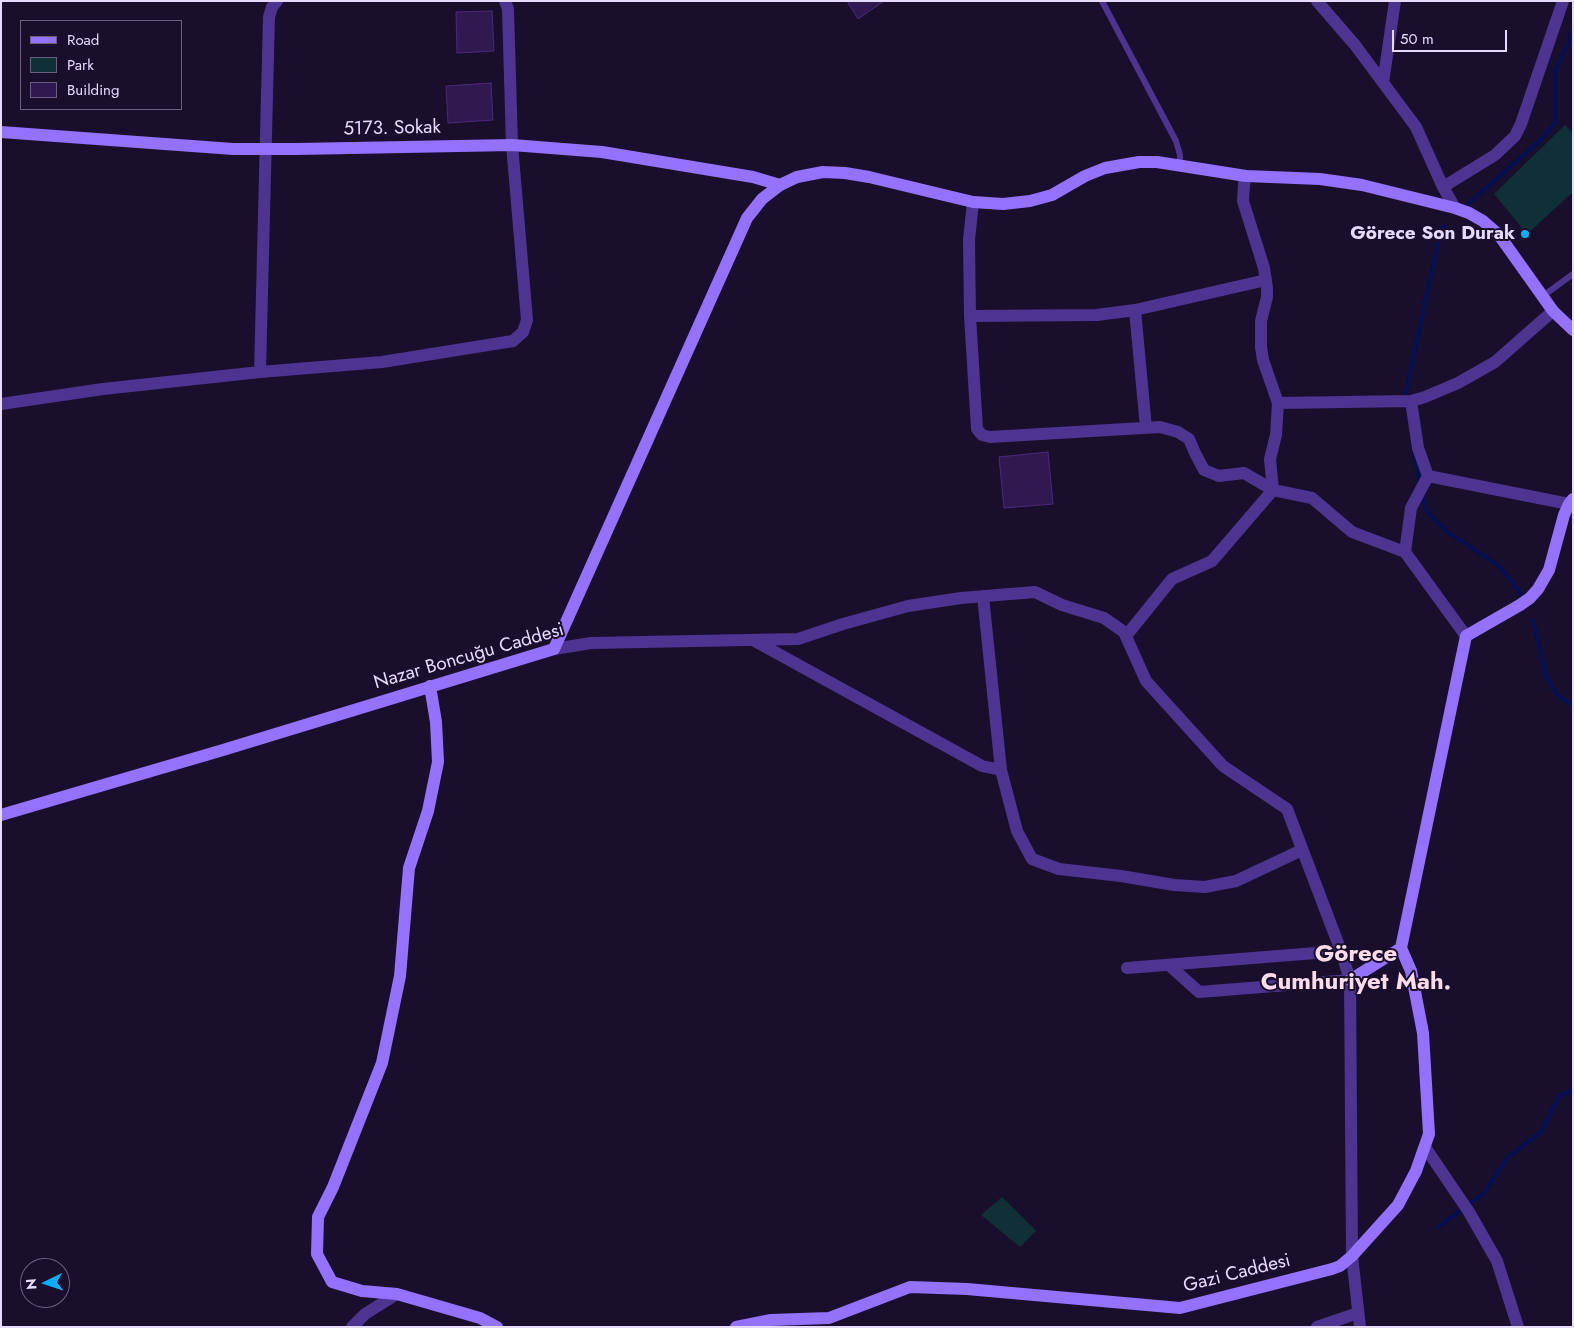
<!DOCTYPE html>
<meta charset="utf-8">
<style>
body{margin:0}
#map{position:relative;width:1574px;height:1328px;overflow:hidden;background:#1a0e2d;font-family:Jost,sans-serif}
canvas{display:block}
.frame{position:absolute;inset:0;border:2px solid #e6daff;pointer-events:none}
.legend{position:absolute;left:20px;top:20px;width:162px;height:90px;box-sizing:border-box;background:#1a0e2d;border:1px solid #6c6081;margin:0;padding:6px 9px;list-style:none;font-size:15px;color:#e6daff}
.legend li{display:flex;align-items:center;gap:10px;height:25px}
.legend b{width:25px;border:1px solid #6c6081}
.north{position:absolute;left:20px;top:1258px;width:50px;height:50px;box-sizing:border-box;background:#1a0e2d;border:1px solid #6c6081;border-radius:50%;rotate:266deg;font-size:14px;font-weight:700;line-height:20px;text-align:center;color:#e6daff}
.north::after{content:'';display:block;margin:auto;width:18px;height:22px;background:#06aeff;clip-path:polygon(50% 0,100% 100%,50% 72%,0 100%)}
.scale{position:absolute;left:1392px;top:30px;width:115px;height:22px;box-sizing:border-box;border:2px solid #e6daff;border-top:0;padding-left:6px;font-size:15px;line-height:18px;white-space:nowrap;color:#e6daff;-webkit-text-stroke:4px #1a0e2d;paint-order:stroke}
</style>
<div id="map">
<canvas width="1574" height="1328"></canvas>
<div class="frame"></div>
<ul class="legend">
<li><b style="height:6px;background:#9471ff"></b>Road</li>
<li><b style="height:14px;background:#103037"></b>Park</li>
<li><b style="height:14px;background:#301850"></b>Building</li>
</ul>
<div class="north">N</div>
<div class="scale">50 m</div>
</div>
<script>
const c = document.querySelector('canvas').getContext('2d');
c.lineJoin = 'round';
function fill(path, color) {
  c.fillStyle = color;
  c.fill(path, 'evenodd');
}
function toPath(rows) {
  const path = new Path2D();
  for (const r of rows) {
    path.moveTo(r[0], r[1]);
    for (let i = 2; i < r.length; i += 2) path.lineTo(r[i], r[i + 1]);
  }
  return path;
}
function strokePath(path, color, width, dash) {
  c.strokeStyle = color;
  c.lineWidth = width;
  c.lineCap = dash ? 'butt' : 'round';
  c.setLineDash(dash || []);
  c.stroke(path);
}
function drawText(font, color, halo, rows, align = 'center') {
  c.font = font + ' Jost,sans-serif';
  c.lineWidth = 4;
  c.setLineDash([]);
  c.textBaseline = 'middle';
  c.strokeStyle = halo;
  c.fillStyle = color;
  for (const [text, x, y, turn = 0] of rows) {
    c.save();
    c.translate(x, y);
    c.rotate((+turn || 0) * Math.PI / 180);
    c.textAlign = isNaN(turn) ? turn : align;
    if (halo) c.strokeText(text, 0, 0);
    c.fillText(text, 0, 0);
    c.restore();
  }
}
fill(toPath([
 [1565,125,1573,133,1573,192,1527,234,1494,194],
 [1002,1197,1036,1231,1020,1247,981,1215]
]), '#103037');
strokePath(toPath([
 [1468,204,1539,141,1555,123,1555,71,1570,39,1573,28],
 [1405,397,1441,228,1444,226],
 [1414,453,1420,484],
 [1422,492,1427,512,1445,530,1499,566,1522,595],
 [1533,620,1546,676,1557,695,1573,706],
 [1438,1227,1483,1194,1508,1157,1542,1131,1560,1095,1573,1091]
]), '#050f4f', 4.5);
const building = toPath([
 [847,1,884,1,858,19,847,1],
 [492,11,494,51,457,53,456,12,492,11],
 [491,83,493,120,448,123,446,86,491,83],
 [1048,452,1053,504,1004,508,999,457,1048,452]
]);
fill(building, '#301850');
strokePath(building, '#4c287e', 1);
strokePath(toPath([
 [1102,1,1176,141,1180,155,1180,166],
 [1543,296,1573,274]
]), '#4d3491', 6);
strokePath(toPath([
 [1317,1,1355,45,1416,127,1443,187,1455,208],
 [1383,83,1395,1],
 [1246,176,1244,184,1243,201,1264,268,1267,288,1267,297,1261,321,1261,347,1263,360,1278,403,1411,401,1425,397,1458,383,1495,362,1553,311],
 [1443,187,1495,155,1515,136,1521,124,1563,1],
 [973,202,969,240,970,316,977,429,982,435,990,437,1160,427,1178,432,1189,439,1195,453,1204,470,1219,476,1244,473,1273,490,1312,498,1352,532,1405,552],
 [1135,310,1146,428],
 [970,316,1097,315,1135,310,1266,280],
 [260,372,269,17,272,7,277,1],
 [1411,401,1418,448,1428,476,1411,508,1405,552,1466,636],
 [1,404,103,389,260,372,382,362,513,341,523,332,527,320,512,145,508,9,505,1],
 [1428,476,1569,504],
 [983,596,1001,770,1017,831,1032,859,1059,869,1121,876,1174,885,1205,887,1236,881,1302,850],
 [1126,636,1172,579,1212,561,1273,490,1270,459,1276,435,1278,403],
 [753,640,982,766,1001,770],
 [554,649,591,643,798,639,843,624,908,606,961,598,1035,592,1062,605,1104,618,1124,632,1146,681,1223,766,1287,809,1341,951,1350,980,1352,1256,1360,1327],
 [1169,965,1199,992,1350,980],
 [1127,968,1341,951],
 [1425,1147,1469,1212,1497,1261,1518,1327],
 [352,1327,365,1314,397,1294],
 [1317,1327,1358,1313]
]), '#4d3491', 12);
strokePath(toPath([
 [1,132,233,149,297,149,512,145,602,152,753,177,780,185],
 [430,686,436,722,438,762,428,811,409,868,400,976,382,1063,333,1187,318,1217,317,1254,332,1282,362,1291,397,1294,480,1318,497,1327],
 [1,815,223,750,554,649,747,218,762,199,780,185,797,177,823,172,845,173,869,177,973,202,1003,204,1030,201,1052,195,1085,176,1105,168,1139,162,1157,162,1246,176,1320,179,1362,185,1455,208,1469,213,1483,221,1499,235,1553,311,1573,330],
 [1350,980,1401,948,1466,636,1520,605,1530,598,1538,589,1549,570,1564,515,1569,504,1573,499],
 [736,1327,771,1320,829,1318,910,1287,967,1289,1180,1308,1332,1269,1340,1266,1352,1256,1398,1205,1416,1171,1429,1134,1423,1033,1411,971,1401,948]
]), '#9471ff', 12);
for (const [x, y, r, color] of [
 [1525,234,5,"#06aeff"]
]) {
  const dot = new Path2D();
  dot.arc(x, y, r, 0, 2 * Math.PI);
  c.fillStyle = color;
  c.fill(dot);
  strokePath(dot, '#1a0e2d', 2);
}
drawText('19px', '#e6daff', '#1a0e2d', [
 ["5173. Sokak",392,129,-1],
 ["Nazar Boncuğu Caddesi",469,657,-16],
 ["Gazi Caddesi",1237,1274,-14]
]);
drawText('bold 19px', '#e6daff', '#1a0e2d', [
 ["Görece Son Durak",1515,234]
], 'right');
drawText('bold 24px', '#ffdcea', '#1a0e2d', [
 ["Görece",1356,955],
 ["Cumhuriyet Mah.",1356,983]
]);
</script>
